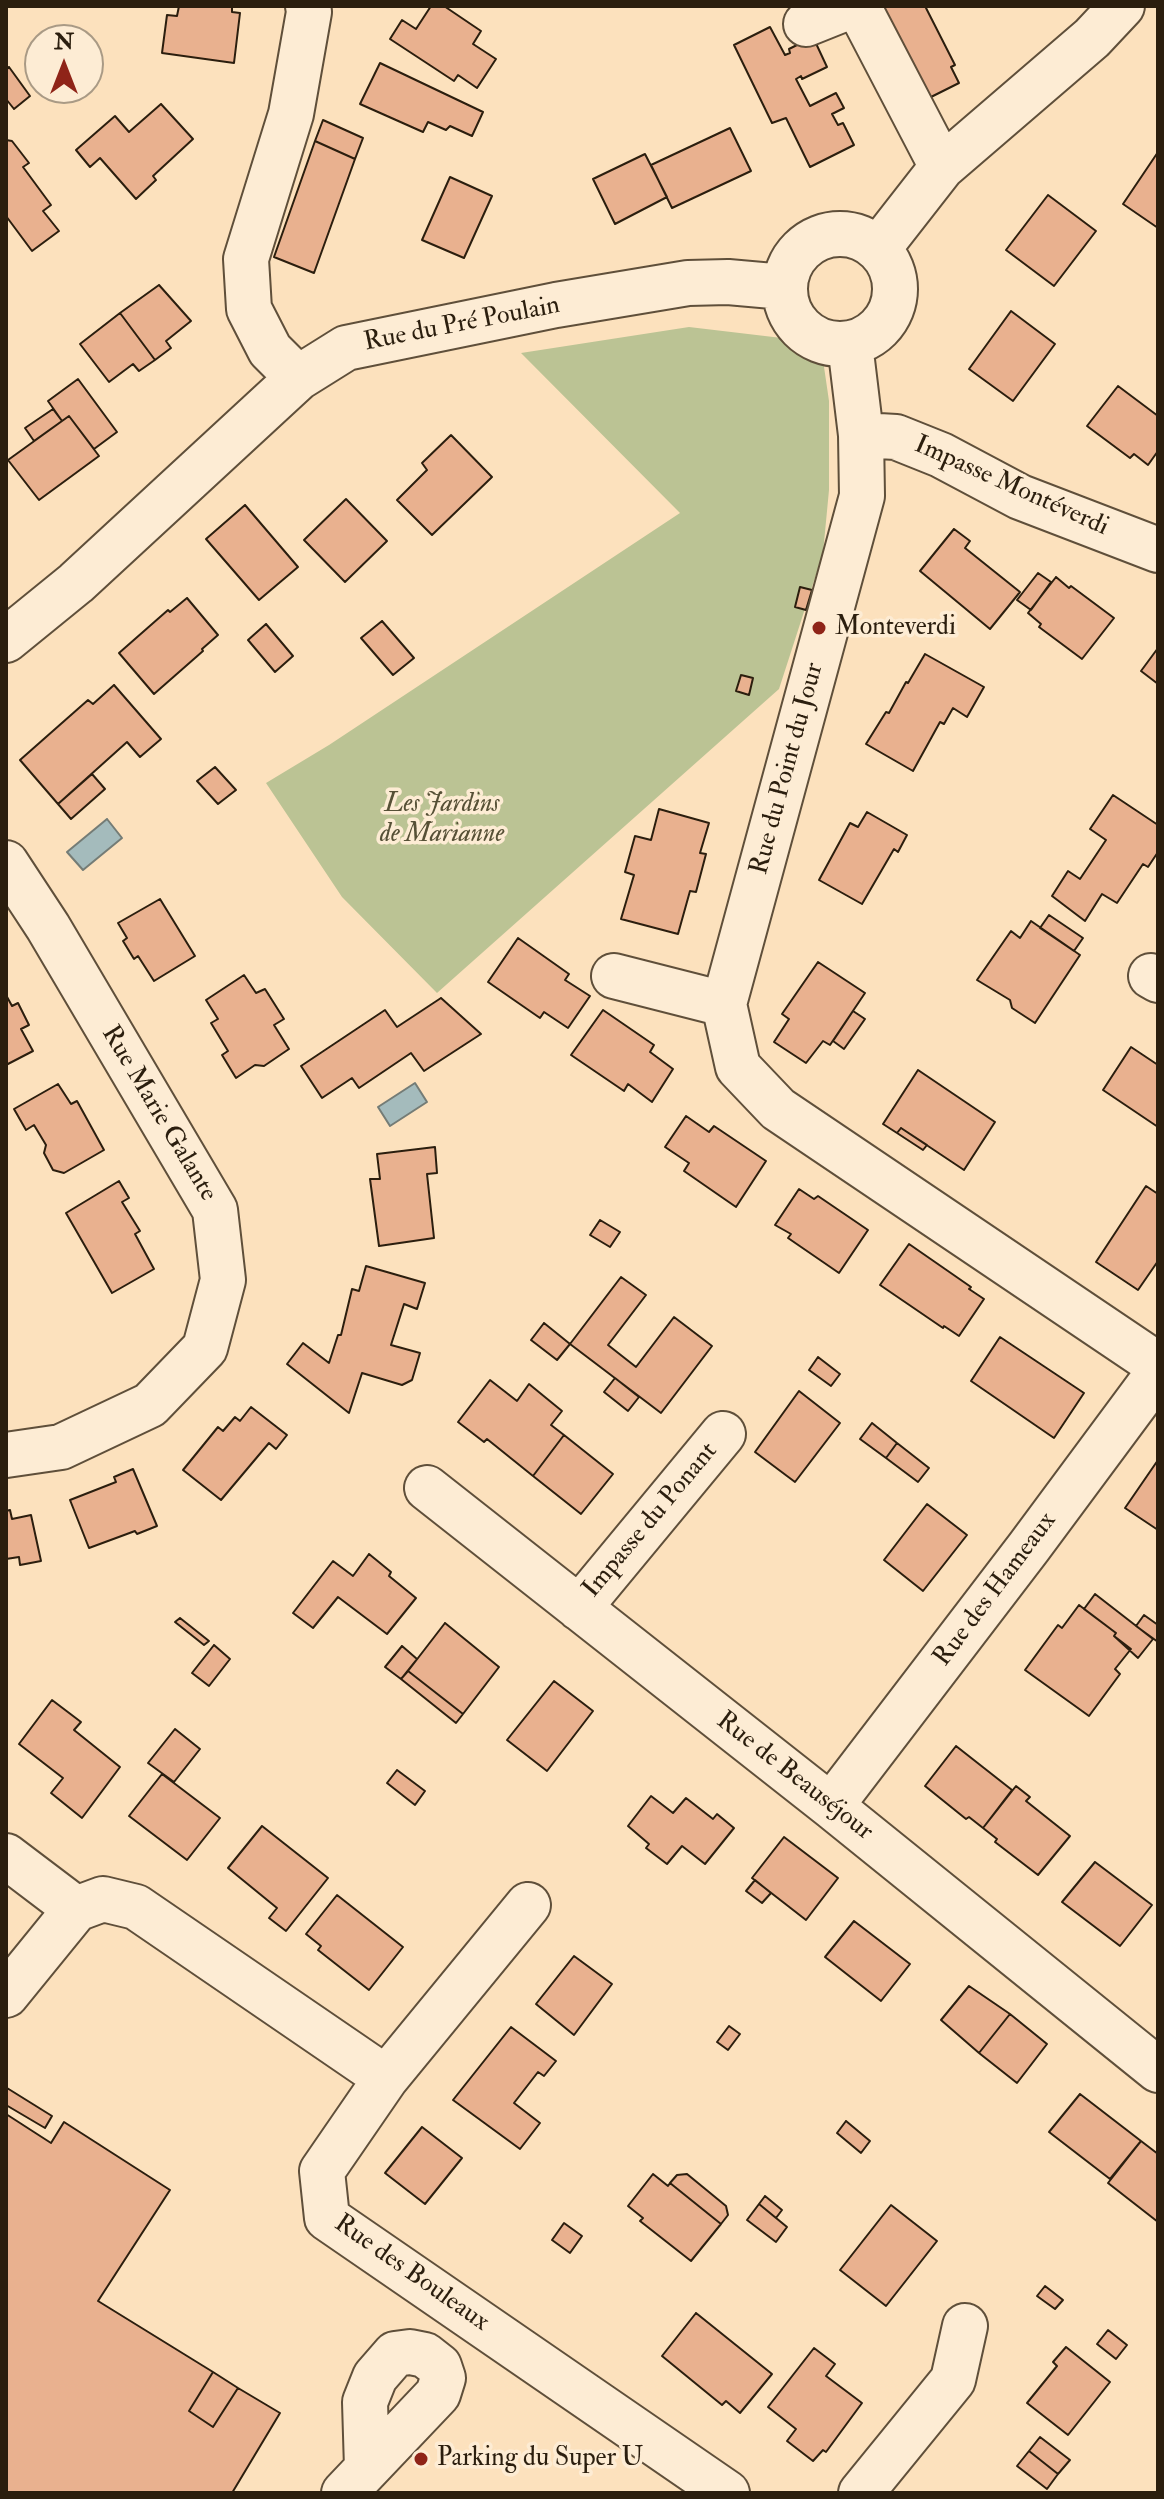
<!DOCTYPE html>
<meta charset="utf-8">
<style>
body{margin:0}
#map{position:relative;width:1164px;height:2499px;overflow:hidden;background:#fce1bd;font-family:"IM FELL Double Pica",serif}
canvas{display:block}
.frame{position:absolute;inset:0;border:8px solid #2b1e0e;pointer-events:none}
.north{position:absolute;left:24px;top:24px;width:80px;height:80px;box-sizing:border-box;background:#fdecd4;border:2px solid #a99a85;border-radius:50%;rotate:0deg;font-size:22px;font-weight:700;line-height:32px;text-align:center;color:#2b1e0e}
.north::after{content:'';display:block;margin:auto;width:28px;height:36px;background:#8f2418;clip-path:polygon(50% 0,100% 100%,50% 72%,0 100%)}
</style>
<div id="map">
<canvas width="1164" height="2499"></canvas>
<div class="frame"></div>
<div class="north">N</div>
</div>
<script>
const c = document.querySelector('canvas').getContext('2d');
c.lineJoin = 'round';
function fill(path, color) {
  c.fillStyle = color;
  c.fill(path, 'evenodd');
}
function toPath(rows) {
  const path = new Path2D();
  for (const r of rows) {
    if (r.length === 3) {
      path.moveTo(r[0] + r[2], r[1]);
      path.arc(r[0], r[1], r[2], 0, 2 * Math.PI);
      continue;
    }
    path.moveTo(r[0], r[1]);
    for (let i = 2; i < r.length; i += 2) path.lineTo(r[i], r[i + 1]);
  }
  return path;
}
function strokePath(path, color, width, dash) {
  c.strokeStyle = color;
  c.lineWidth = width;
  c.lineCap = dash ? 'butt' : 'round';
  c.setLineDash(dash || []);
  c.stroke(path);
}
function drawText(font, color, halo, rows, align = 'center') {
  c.font = font + ' "IM FELL Double Pica",serif';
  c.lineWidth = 7;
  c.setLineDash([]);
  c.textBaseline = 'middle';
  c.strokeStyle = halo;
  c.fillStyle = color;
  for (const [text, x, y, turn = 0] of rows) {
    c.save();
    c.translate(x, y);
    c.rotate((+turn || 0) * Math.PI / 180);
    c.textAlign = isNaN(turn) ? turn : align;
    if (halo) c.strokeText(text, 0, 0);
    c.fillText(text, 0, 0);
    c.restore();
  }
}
fill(toPath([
 [689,327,807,341,823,360,829,401,829,490,823,553,779,689,437,993,342,897,266,783,329,745,680,513,521,353]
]), '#bbc394');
const water = toPath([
 [107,819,122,838,83,870,67,852,107,819],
 [415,1083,427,1102,390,1126,378,1107,415,1083]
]);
fill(water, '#a4bbbc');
strokePath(water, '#747c76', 2);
const building = toPath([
 [179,6,232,6,232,12,240,13,234,63,162,53,167,15,177,16,179,6],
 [431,6,444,6,481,31,473,44,496,59,477,88,458,75,454,81,390,39,402,20,416,29,431,6],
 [878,6,925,6,955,65,951,67,959,83,923,101,878,6],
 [770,27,785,55,790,53,789,49,813,37,827,67,802,79,801,76,796,79,810,106,836,93,844,108,832,114,838,125,843,123,854,145,810,167,786,118,772,123,734,45,770,27],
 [380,63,483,112,472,136,450,126,446,130,428,122,423,132,360,104,380,63],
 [9,67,30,96,14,109,6,99,6,70,9,67],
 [161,104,193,139,153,176,156,180,136,199,100,158,90,167,76,150,115,116,129,132,161,104],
 [323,120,363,138,355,159,315,141,323,120],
 [730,128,751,171,672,208,651,165,730,128],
 [6,140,12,141,29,163,23,167,51,205,43,211,59,231,32,251,6,216,6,140],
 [315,141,355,159,314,273,274,257,315,141],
 [1158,152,1158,228,1123,204,1158,152],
 [645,154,667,197,615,224,593,179,645,154],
 [450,177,492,196,464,258,422,240,450,177],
 [1048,195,1096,231,1054,286,1006,250,1048,195],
 [159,285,191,321,166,341,171,348,155,360,120,313,159,285],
 [1011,311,1055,344,1013,401,969,369,1011,311],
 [120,313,155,360,139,371,133,364,109,382,80,344,120,313],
 [78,379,117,432,94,449,69,416,62,421,48,401,78,379],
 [1118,386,1158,416,1158,451,1148,465,1134,454,1130,458,1087,426,1118,386],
 [53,409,62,421,34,441,25,428,53,409],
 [69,416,99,456,39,500,8,460,69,416],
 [451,435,492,477,432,535,397,500,427,470,422,463,451,435],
 [346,499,387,541,345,582,304,540,346,499],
 [245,505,298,567,259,600,206,539,245,505],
 [954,529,970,541,965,548,1020,592,990,629,920,571,954,529],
 [1038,573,1051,582,1031,610,1017,600,1038,573],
 [1056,577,1069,588,1071,586,1114,618,1082,659,1039,627,1041,624,1028,613,1056,577],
 [800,587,812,590,806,610,795,607,800,587],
 [187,598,218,635,202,649,203,651,154,694,119,653,168,610,170,612,187,598],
 [382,621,414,658,393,675,361,638,382,621],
 [266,624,293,656,275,672,248,640,266,624],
 [1158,648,1158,684,1141,671,1158,648],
 [925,654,984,687,967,717,953,708,944,724,940,722,913,771,866,744,886,712,889,713,906,682,908,683,925,654],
 [741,675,753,678,749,695,736,691,741,675],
 [114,685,161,739,140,757,127,742,58,804,20,760,88,700,93,704,114,685],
 [215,767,236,790,218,804,197,781,215,767],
 [92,774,105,789,71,819,58,804,92,774],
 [1113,795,1158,825,1158,852,1148,867,1143,864,1117,903,1102,894,1085,921,1052,896,1068,871,1080,879,1106,840,1090,829,1113,795],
 [659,809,709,823,700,853,706,854,696,892,690,891,678,934,621,919,634,875,625,872,635,836,651,840,659,809],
 [867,812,907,835,898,852,894,849,862,904,819,880,850,823,858,827,867,812],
 [160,899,195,956,154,981,138,956,134,959,123,941,127,938,118,923,160,899],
 [1049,915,1083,938,1074,951,1040,928,1049,915],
 [1031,921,1080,955,1035,1023,1012,1008,1010,1000,977,980,1011,931,1020,938,1031,921],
 [518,938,569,974,565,980,590,996,568,1028,544,1012,540,1018,488,982,518,938],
 [818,962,865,993,830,1045,823,1041,806,1063,774,1042,789,1019,782,1014,818,962],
 [244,975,256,993,265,989,284,1019,274,1025,289,1049,264,1066,255,1065,236,1078,222,1055,228,1051,211,1023,218,1019,206,1000,244,975],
 [6,995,12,1006,18,1003,29,1025,21,1029,33,1051,6,1065,6,995],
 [441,998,481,1034,424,1071,411,1053,359,1088,352,1078,322,1098,301,1066,385,1010,397,1027,441,998],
 [603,1010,654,1045,650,1052,673,1069,652,1102,628,1084,624,1091,571,1055,603,1010],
 [853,1011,865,1019,844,1049,833,1041,853,1011],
 [1131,1047,1158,1065,1158,1127,1103,1090,1131,1047],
 [918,1070,995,1122,964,1170,901,1128,897,1133,883,1124,918,1070],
 [58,1084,71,1104,77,1101,104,1150,64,1173,53,1170,44,1153,46,1145,34,1125,26,1130,14,1109,58,1084],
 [686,1116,709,1132,714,1126,766,1161,736,1207,684,1171,689,1163,665,1147,686,1116],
 [901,1128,927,1145,923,1150,897,1133,901,1128],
 [435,1147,437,1173,427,1174,434,1238,379,1246,370,1179,380,1179,377,1154,435,1147],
 [119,1181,129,1198,122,1202,140,1231,135,1234,154,1269,112,1293,66,1213,119,1181],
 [1146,1186,1158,1194,1158,1261,1138,1290,1096,1262,1146,1186],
 [799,1189,814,1199,818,1196,868,1230,839,1273,788,1238,791,1234,775,1225,799,1189],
 [600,1220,620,1232,610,1247,590,1235,600,1220],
 [909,1244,971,1287,969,1289,984,1299,959,1336,944,1326,943,1328,880,1285,909,1244],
 [366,1266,425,1283,417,1309,404,1304,391,1345,420,1353,412,1380,402,1385,362,1373,349,1413,287,1364,303,1343,329,1363,338,1335,341,1335,352,1289,359,1291,366,1266],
 [621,1277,646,1295,608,1345,636,1367,674,1317,712,1346,661,1413,570,1344,621,1277],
 [544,1323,570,1344,557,1360,531,1340,544,1323],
 [1000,1337,1084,1393,1054,1438,971,1381,1000,1337],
 [818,1357,840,1374,831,1386,809,1370,818,1357],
 [615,1378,639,1397,628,1411,604,1392,615,1378],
 [490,1380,517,1401,529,1384,562,1411,551,1425,564,1435,533,1476,487,1439,484,1442,458,1422,490,1380],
 [799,1391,840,1423,795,1482,755,1452,799,1391],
 [251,1407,287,1435,276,1449,269,1443,221,1500,183,1470,218,1427,223,1431,235,1417,240,1421,251,1407],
 [872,1423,897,1443,886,1458,860,1439,872,1423],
 [564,1435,613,1474,581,1514,533,1476,564,1435],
 [897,1443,929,1468,918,1482,886,1458,897,1443],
 [1158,1460,1158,1530,1125,1508,1158,1460],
 [133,1469,157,1526,137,1534,135,1531,89,1548,70,1500,116,1482,114,1477,133,1469],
 [927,1504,967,1535,923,1591,884,1560,927,1504],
 [10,1510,12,1519,31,1515,41,1561,20,1565,19,1557,6,1559,6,1511,10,1510],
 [369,1554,391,1572,389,1576,416,1598,387,1634,338,1597,313,1628,293,1613,333,1561,353,1576,369,1554],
 [1095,1594,1153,1639,1138,1658,1114,1636,1116,1633,1084,1609,1095,1594],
 [1079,1605,1116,1633,1114,1636,1131,1649,1115,1669,1120,1674,1089,1716,1025,1670,1058,1625,1062,1628,1079,1605],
 [1144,1615,1158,1625,1158,1642,1136,1626,1144,1615],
 [180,1618,209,1641,204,1645,175,1622,180,1618],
 [445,1623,499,1667,463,1714,408,1671,445,1623],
 [214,1645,230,1659,209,1686,192,1673,214,1645],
 [402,1646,417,1659,401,1679,385,1667,402,1646],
 [408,1671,463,1714,456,1723,401,1679,408,1671],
 [554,1681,593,1711,547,1771,507,1740,554,1681],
 [52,1700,81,1722,74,1730,120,1767,82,1818,51,1793,63,1778,19,1744,52,1700],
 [175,1729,200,1749,174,1782,148,1763,175,1729],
 [956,1746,1012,1790,983,1828,969,1817,966,1819,925,1786,956,1746],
 [397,1770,425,1791,415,1805,387,1783,397,1770],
 [162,1774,220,1818,187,1860,129,1816,162,1774],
 [1016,1786,1030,1797,1026,1801,1070,1836,1038,1875,995,1842,997,1839,983,1828,1016,1786],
 [651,1796,673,1813,686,1798,713,1819,717,1814,734,1828,705,1864,682,1846,667,1864,646,1848,649,1844,628,1826,651,1796],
 [262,1826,328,1878,286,1931,269,1918,277,1908,228,1868,262,1826],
 [784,1837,838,1878,806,1920,752,1878,784,1837],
 [1095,1862,1152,1905,1120,1946,1062,1902,1095,1862],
 [755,1880,771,1893,762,1903,746,1891,755,1880],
 [337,1895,403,1947,369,1990,318,1950,321,1946,306,1934,337,1895],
 [854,1921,910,1964,881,2001,825,1957,854,1921],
 [574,1956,612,1984,574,2035,536,2004,574,1956],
 [969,1986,1010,2014,979,2053,941,2020,969,1986],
 [1010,2014,1047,2044,1017,2083,979,2053,1010,2014],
 [729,2026,740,2034,728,2050,717,2042,729,2026],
 [511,2027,556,2061,544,2076,538,2072,514,2103,540,2123,520,2149,453,2100,511,2027],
 [7,2088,52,2116,45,2128,6,2105,7,2088],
 [1080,2094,1141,2141,1110,2179,1049,2132,1080,2094],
 [6,2114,51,2143,64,2122,170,2190,98,2301,213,2372,189,2411,213,2427,238,2388,280,2413,232,2493,6,2493,6,2114],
 [846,2121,870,2141,861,2153,837,2133,846,2121],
 [422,2127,462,2158,425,2204,385,2173,422,2127],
 [1141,2141,1158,2154,1158,2222,1108,2183,1141,2141],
 [653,2174,668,2186,670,2183,721,2224,691,2261,640,2221,643,2218,628,2206,653,2174],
 [687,2174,726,2206,728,2215,721,2224,670,2183,677,2175,687,2174],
 [765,2196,782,2210,776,2218,759,2204,765,2196],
 [759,2204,787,2227,776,2242,747,2220,759,2204],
 [891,2205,937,2241,886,2306,840,2270,891,2205],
 [564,2223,582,2236,570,2253,552,2240,564,2223],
 [1045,2286,1063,2300,1055,2309,1037,2296,1045,2286],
 [696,2313,772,2374,740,2413,726,2401,722,2405,662,2356,696,2313],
 [1108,2330,1127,2345,1116,2359,1097,2344,1108,2330],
 [1066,2347,1110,2382,1068,2435,1027,2403,1057,2366,1053,2362,1066,2347],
 [814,2348,835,2364,826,2376,862,2403,826,2452,823,2450,813,2461,787,2441,796,2429,768,2407,814,2348],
 [213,2372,238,2388,213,2427,189,2411,213,2372],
 [1040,2437,1070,2460,1058,2474,1029,2451,1040,2437],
 [1029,2451,1058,2474,1047,2489,1017,2466,1029,2451]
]);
fill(building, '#e9b18f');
strokePath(building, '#2b1e0e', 2);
const minor = toPath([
 [858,6,942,167],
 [806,24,851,6],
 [840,289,55],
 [878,249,942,167,1092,38,1122,6],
 [850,344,861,435,862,496,724,1004,738,1067,778,1109,1158,1365],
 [298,378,270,350,249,309,246,259,291,114,309,12,308,6],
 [861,435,896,437,941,455,1020,497,1158,550],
 [6,640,76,583,298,378,346,348,556,305,688,283,728,282,784,287],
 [6,863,48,927,215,1210,223,1280,205,1348,150,1405,61,1447,6,1455],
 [614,976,724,1004],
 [1151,976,1158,980],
 [427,1488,831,1806,1158,2070],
 [579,1608,723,1434],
 [831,1806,1029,1547,1158,1373],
 [6,1856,76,1909],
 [6,1995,76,1909,103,1899,136,1907,386,2078,322,2171,327,2218,727,2493],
 [386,2078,528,1905],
 [344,2493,438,2394,443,2378,439,2366,425,2355,410,2352,395,2354,375,2377,365,2402,367,2468],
 [861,2493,953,2380,965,2326]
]);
strokePath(minor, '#5f4f3a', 48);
strokePath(minor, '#fdecd4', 44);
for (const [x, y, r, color] of [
 [819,628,8,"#8f2418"],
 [421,2459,8,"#8f2418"]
]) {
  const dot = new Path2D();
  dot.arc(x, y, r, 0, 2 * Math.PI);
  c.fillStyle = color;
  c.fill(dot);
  strokePath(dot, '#fdecd4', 3);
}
drawText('26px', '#2b1e0e', '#fdecd4', [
 ["Rue du Pré Poulain",462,325,-11],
 ["Impasse Montéverdi",1011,487,24],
 ["Rue du Point du Jour",788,769,-75],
 ["Rue Marie Galante",158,1114,59],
 ["Impasse du Ponant",651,1521,-50],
 ["Rue des Hameaux",996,1590,-53],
 ["Rue de Beauséjour",794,1777,38],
 ["Rue des Bouleaux",411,2274,35]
]);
drawText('26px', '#2b1e0e', '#fdecd4', [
 ["Monteverdi",835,628],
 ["Parking du Super U",437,2459]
], 'left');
drawText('italic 26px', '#565036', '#fdecd4', [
 ["Les Jardins",442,805],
 ["de Marianne",442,835]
]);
</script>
